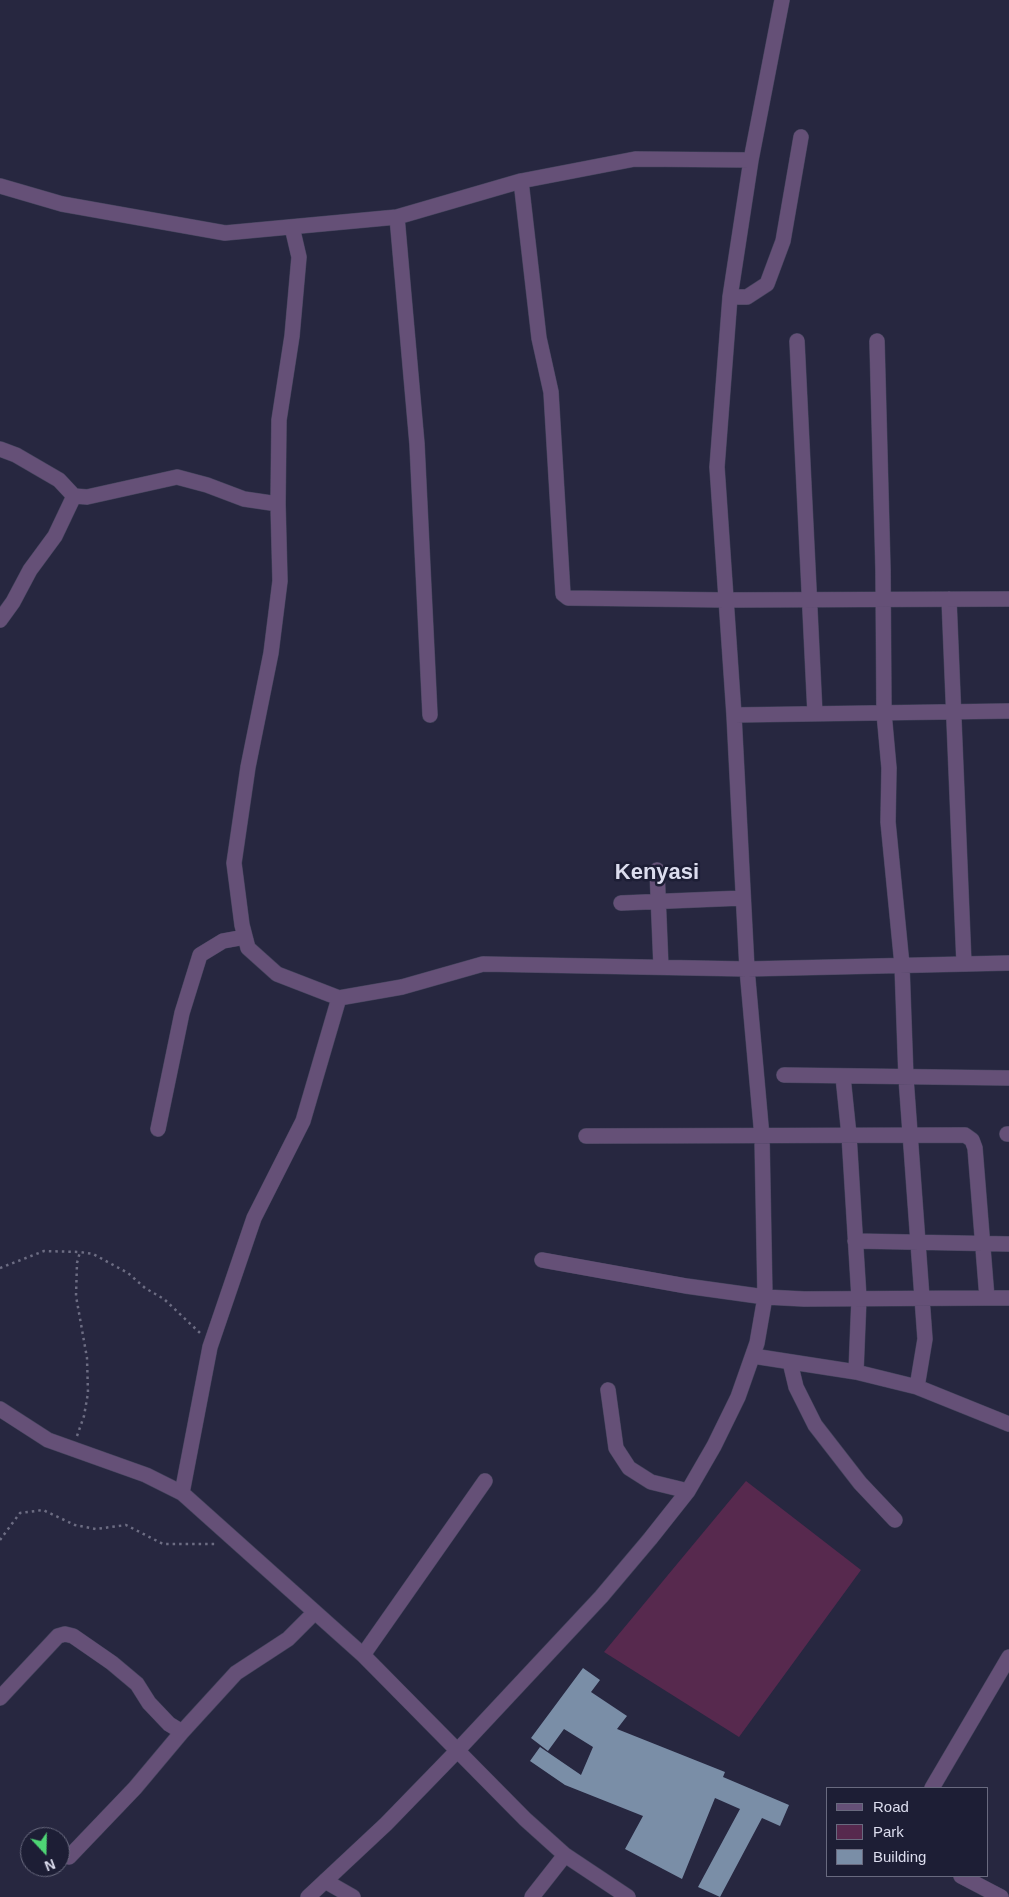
<!DOCTYPE html>
<style>
body{margin:0}
#map{position:relative;width:1009px;height:1897px;overflow:hidden;background:#272740;font-family:Arial,sans-serif}
canvas{display:block}
.legend{position:absolute;left:826px;top:1787px;width:162px;height:90px;box-sizing:border-box;background:#1d1e35;border:1px solid #696a7f;margin:0;padding:6px 9px;list-style:none;font-size:15px;color:#dcddee}
.legend li{display:flex;align-items:center;gap:10px;height:25px}
.legend b{width:25px;border:1px solid #696a7f}
.north{position:absolute;left:20px;top:1827px;width:50px;height:50px;box-sizing:border-box;background:#1d1e35;border:1px solid #696a7f;border-radius:50%;rotate:159deg;font-size:14px;font-weight:700;line-height:20px;text-align:center;color:#dcddee}
.north::after{content:'';display:block;margin:auto;width:18px;height:22px;background:#4ed675;clip-path:polygon(50% 0,100% 100%,50% 72%,0 100%)}
</style>
<div id="map">
<canvas width="1009" height="1897"></canvas>
<ul class="legend">
<li><b style="height:6px;background:#655077"></b>Road</li>
<li><b style="height:14px;background:#57294e"></b>Park</li>
<li><b style="height:14px;background:#7a8ea7"></b>Building</li>
</ul>
<div class="north">N</div>
</div>
<script>
const c = document.querySelector('canvas').getContext('2d');
c.lineJoin = 'round';
function fill(path, color) {
  c.fillStyle = color;
  c.fill(path, 'evenodd');
}
function toPath(rows) {
  const path = new Path2D();
  for (const r of rows) {
    path.moveTo(r[0], r[1]);
    for (let i = 2; i < r.length; i += 2) path.lineTo(r[i], r[i + 1]);
  }
  return path;
}
function strokePath(path, color, width, dash) {
  c.strokeStyle = color;
  c.lineWidth = width;
  c.lineCap = dash ? 'butt' : 'round';
  c.setLineDash(dash || []);
  c.stroke(path);
}
function drawText(font, color, halo, rows, align = 'center') {
  c.font = font + ' Arial,sans-serif';
  c.lineWidth = 5;
  c.setLineDash([]);
  c.textBaseline = 'middle';
  c.strokeStyle = halo;
  c.fillStyle = color;
  for (const [text, x, y, turn = 0] of rows) {
    c.save();
    c.translate(x, y);
    c.rotate((+turn || 0) * Math.PI / 180);
    c.textAlign = isNaN(turn) ? turn : align;
    if (halo) c.strokeText(text, 0, 0);
    c.fillText(text, 0, 0);
    c.restore();
  }
}
fill(toPath([
 [746,1481,861,1570,739,1737,604,1652]
]), '#57294e');
fill(toPath([
 [583,1668,600,1680,591,1692,627,1716,617,1729,725,1772,723,1777,789,1805,780,1826,762,1818,720,1897,698,1887,740,1809,715,1798,682,1879,625,1849,643,1816,565,1785,530,1761,540,1747,581,1775,593,1747,564,1729,548,1751,531,1738]
]), '#7a8ea7');
const minor = toPath([
 [521,181,539,338,551,392,563,594,568,598,725,600,1009,599],
 [0,186,62,204,225,233,397,217,521,181,635,159,751,160],
 [397,217,417,444,430,715],
 [292,227,299,257,292,336,279,420,278,504,280,581,271,653,248,767,234,863,242,925,248,948,277,974,339,998,402,987,483,964,747,969,1009,963],
 [730,297,747,297,767,284,783,241,801,137],
 [797,341,815,714],
 [877,341,883,570,884,713,889,768,888,822,902,965,906,1078,925,1339,917,1387],
 [0,449,16,455,59,480,74,496,87,497,177,477,207,485,244,499,278,504],
 [949,599,964,964],
 [0,620,13,602,30,570,55,536,74,496],
 [734,715,1009,711],
 [657,870,661,967],
 [621,903,743,898],
 [339,998,303,1121,254,1218,210,1347,182,1493,363,1655,525,1819,565,1855,628,1897],
 [784,1075,1009,1078],
 [843,1077,849,1135,859,1298,856,1372],
 [158,1129,182,1013,200,955,223,941,245,937],
 [1007,1134,1009,1134],
 [855,1241,1009,1244],
 [542,1260,686,1286,765,1297,804,1299,987,1298,975,1148,972,1140,965,1135,586,1136],
 [987,1298,1009,1298],
 [753,1356,856,1372,917,1387,1009,1424],
 [790,1362,796,1387,815,1425,860,1483,895,1520],
 [608,1390,616,1448,629,1468,651,1482,688,1491],
 [0,1409,48,1440,146,1475,182,1493],
 [363,1655,485,1481],
 [0,1698,58,1636,65,1634,73,1636,112,1663,137,1684,149,1703,169,1724,182,1732],
 [932,1788,1009,1657],
 [69,1857,135,1788,182,1732,236,1673,288,1639,315,1612],
 [961,1876,1001,1897],
 [325,1881,353,1897],
 [308,1897,386,1824,456,1752,601,1597,650,1539,688,1491,714,1446,738,1397,757,1343,765,1297,762,1137,747,969,734,715,717,467,730,297,751,160,782,0],
 [532,1897,565,1855]
]);
strokePath(minor, '#44445c', 16);
strokePath(toPath([
 [0,1268,44,1251,80,1252],
 [77,1436,84,1416,88,1393,87,1358,76,1296,77,1263,80,1252,93,1254,128,1273,145,1288,164,1299,200,1333],
 [0,1540,20,1513,43,1510,75,1525,96,1529,126,1525,163,1544,218,1544]
]), '#6d6d83', 2.5, [2.5, 4]);
strokePath(minor, '#655077', 15);
drawText('bold 22px', '#dcddee', '#1d1e35', [
 ["Kenyasi",657,873]
]);
</script>
